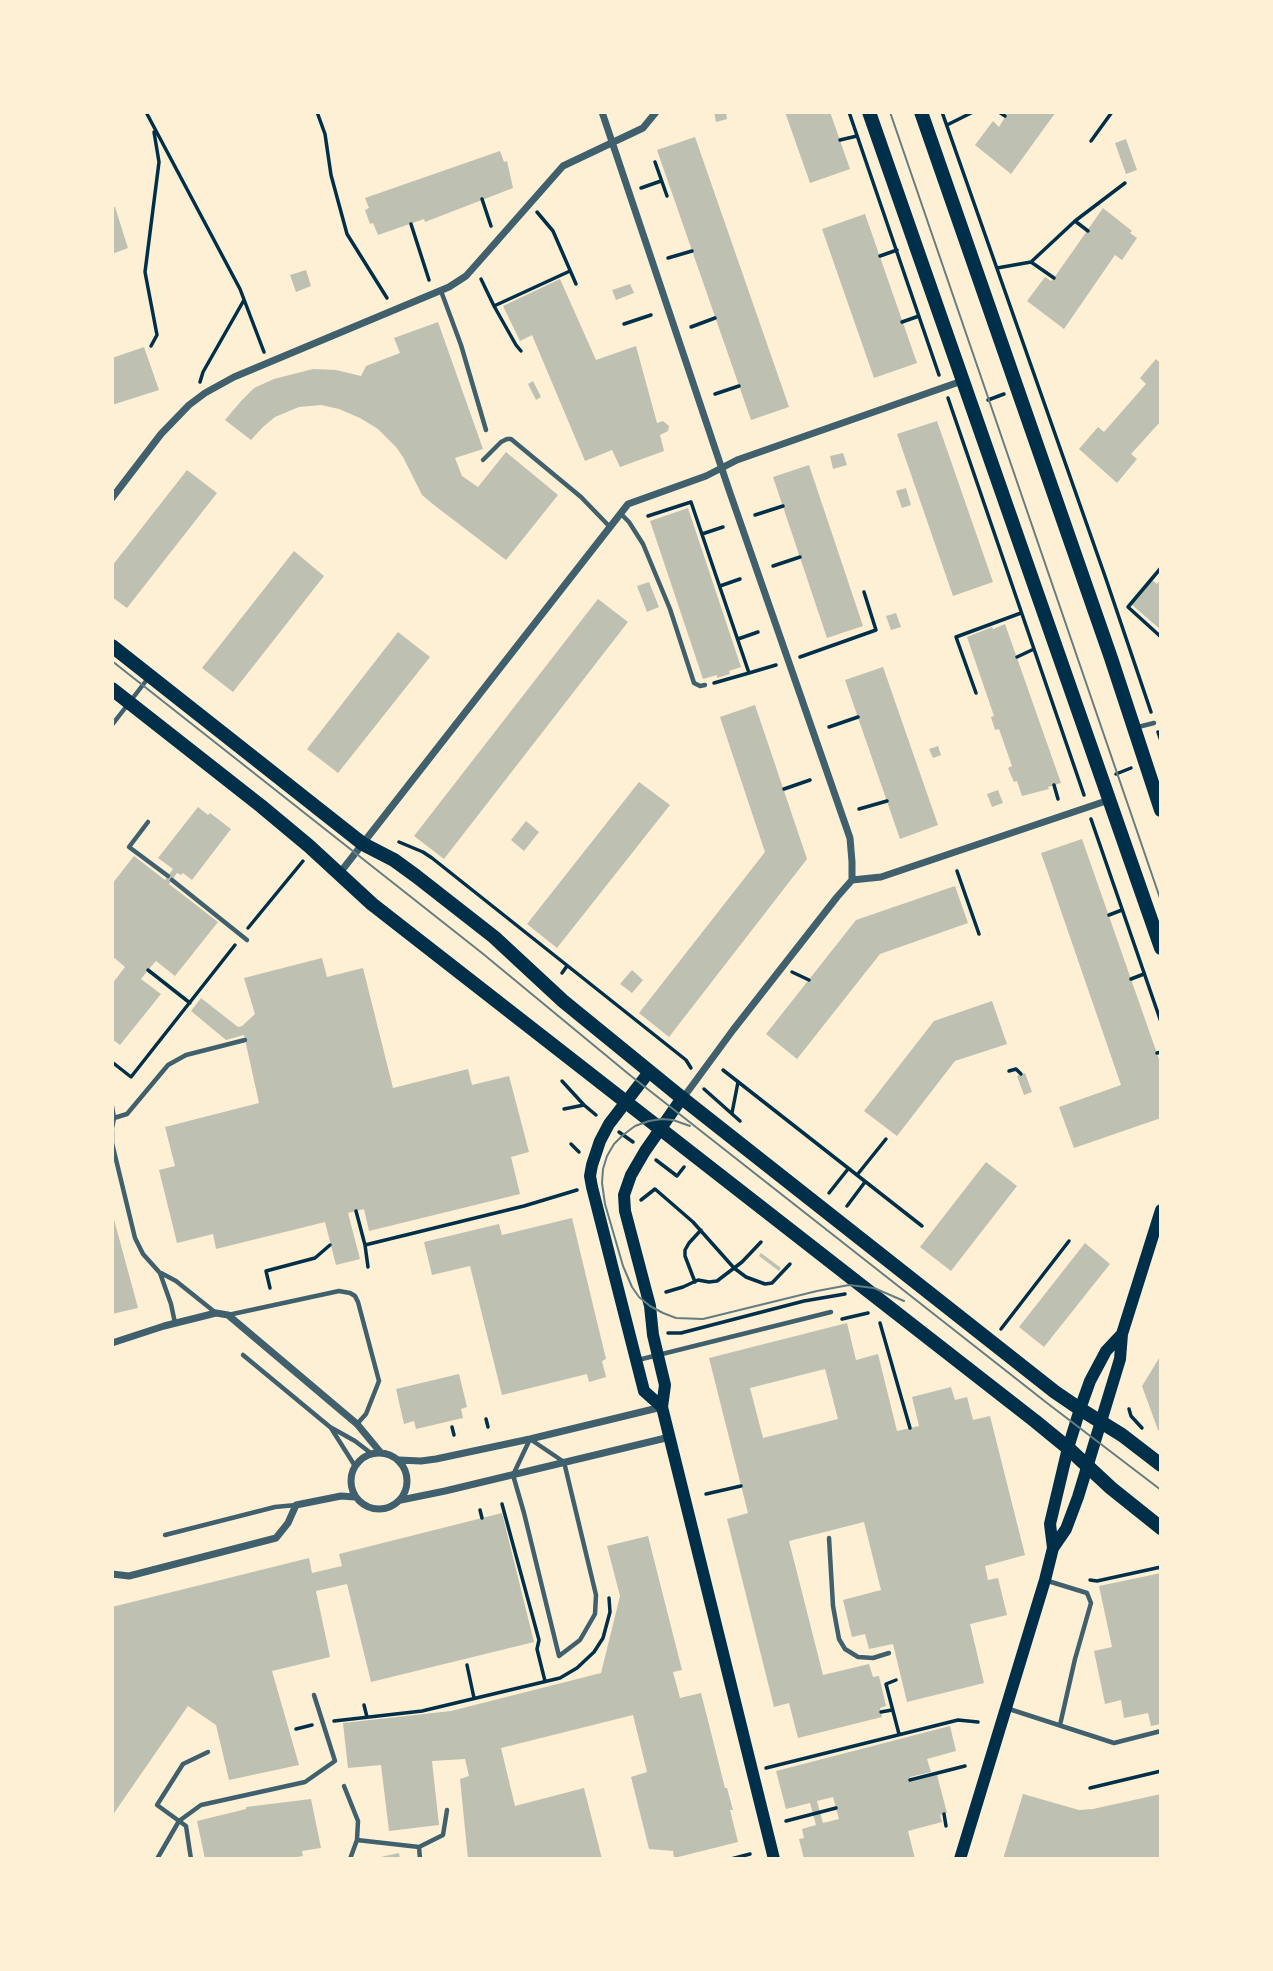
<!DOCTYPE html>
<style>
body{margin:0}
#map{position:relative;width:1273px;height:1971px;overflow:hidden;background:#fdf0d5;font-family:"Varela Round",sans-serif}
canvas{display:block}
.frame{position:absolute;inset:0;border:114px solid #fdf0d5;pointer-events:none}
</style>
<div id="map">
<canvas width="1273" height="1971"></canvas>
<div class="frame"></div>
</div>
<script>
const c = document.querySelector('canvas').getContext('2d');
c.lineJoin = 'round';
function fill(path, color) {
  c.fillStyle = color;
  c.fill(path, 'evenodd');
}
function toPath(rows) {
  const path = new Path2D();
  for (const r of rows) {
    if (r.length === 3) {
      path.moveTo(r[0] + r[2], r[1]);
      path.arc(r[0], r[1], r[2], 0, 2 * Math.PI);
      continue;
    }
    path.moveTo(r[0], r[1]);
    for (let i = 2; i < r.length; i += 2) path.lineTo(r[i], r[i + 1]);
  }
  return path;
}
function strokePath(path, color, width, dash) {
  c.strokeStyle = color;
  c.lineWidth = width;
  c.lineCap = dash ? 'butt' : 'round';
  c.setLineDash(dash || []);
  c.stroke(path);
}
fill(toPath([
 [714,112,726,112,727,119,716,122],
 [785,112,830,112,850,169,810,183],
 [1008,112,1056,112,1011,174,975,145,993,121,999,127],
 [695,137,789,407,751,420,657,150],
 [1126,139,1137,170,1126,174,1115,143],
 [500,151,504,162,507,161,513,188,425,222,424,219,378,235,373,223,370,224,365,210,369,208,365,198],
 [115,207,128,248,112,254,112,208],
 [1103,208,1132,231,1130,233,1137,238,1122,260,1115,255,1064,329,1027,301,1045,277,1051,281,1054,278],
 [865,214,917,363,874,378,822,229],
 [306,270,311,286,296,292,290,275],
 [560,279,596,360,636,346,657,423,663,421,669,426,668,431,660,435,664,451,620,467,612,450,585,461,532,335,520,341,503,306],
 [630,284,634,293,616,300,612,290],
 [438,322,483,449,455,458,462,476,478,487,506,452,558,495,506,560,434,505,422,495,403,457,396,447,378,429,360,418,339,409,321,405,299,407,275,417,263,427,251,440,225,420,242,400,254,388,274,379,313,369,336,370,361,376,366,366,400,353,394,338],
 [144,347,159,390,112,405,112,358],
 [1156,359,1161,364,1161,421,1131,454,1137,459,1117,483,1079,449,1098,427,1104,432,1146,384,1140,378],
 [533,381,541,397,536,400,528,384],
 [937,421,993,582,953,596,897,434],
 [843,453,847,465,833,469,830,456],
 [809,465,863,626,827,638,773,477],
 [187,470,217,493,127,608,112,597,112,566],
 [906,488,911,505,902,508,896,491],
 [688,508,741,667,729,671,730,674,717,678,717,675,703,679,650,521],
 [294,551,324,576,233,692,202,668],
 [1161,579,1161,630,1131,604,1152,580,1157,584],
 [649,582,659,607,647,612,637,586],
 [598,599,628,622,444,859,414,836],
 [896,613,901,627,891,630,886,616],
 [1005,624,1061,783,1048,787,1049,789,1022,796,1017,781,1014,782,1008,768,1012,766,999,729,995,730,991,717,994,716,967,637,992,627,993,629],
 [398,632,430,657,338,773,307,749],
 [883,667,938,825,900,839,845,680],
 [755,705,807,859,669,1037,639,1013,765,852,720,717],
 [938,746,941,755,933,758,929,749],
 [639,782,670,805,557,948,527,924],
 [998,790,1003,803,992,807,987,794],
 [198,807,208,815,210,813,231,829,192,880,183,873,181,875,177,873,169,884,218,922,175,976,156,961,148,970,141,979,161,994,120,1045,112,1039,112,984,125,967,112,956,112,884,134,856,165,880,173,869,158,858],
 [526,821,539,832,524,851,511,840],
 [1082,839,1161,1065,1161,1118,1074,1148,1059,1107,1121,1085,1041,853],
 [955,886,968,923,880,954,797,1059,766,1034,856,920],
 [322,958,327,977,363,968,393,1088,468,1069,472,1085,509,1076,529,1152,511,1157,520,1194,369,1231,364,1209,348,1213,360,1259,336,1265,325,1222,216,1249,213,1234,177,1243,159,1170,175,1166,165,1127,259,1103,244,1035,226,1040,191,1011,201,998,238,1027,242,1026,255,1014,244,978],
 [632,970,643,980,632,993,620,984],
 [992,1001,1007,1044,955,1061,897,1136,864,1111,934,1021],
 [1025,1073,1032,1092,1024,1095,1017,1076],
 [986,1162,1017,1186,951,1271,920,1247],
 [112,1212,138,1308,112,1314],
 [572,1218,606,1359,602,1361,606,1377,589,1382,587,1374,502,1395,470,1266,432,1275,424,1242,499,1224,502,1235],
 [1085,1243,1110,1264,1044,1347,1019,1327],
 [761,1253,781,1268,779,1271,759,1256],
 [847,1323,856,1360,878,1354,897,1431,919,1426,912,1397,951,1387,955,1400,967,1397,973,1420,990,1416,1025,1555,985,1566,988,1580,998,1578,1007,1615,970,1624,984,1683,907,1702,893,1644,869,1649,865,1634,852,1637,843,1600,881,1590,864,1522,789,1541,823,1675,869,1664,873,1677,879,1676,886,1706,880,1708,882,1717,798,1738,789,1703,774,1707,727,1519,748,1513,709,1358],
 [825,1369,838,1419,763,1438,750,1388],
 [1161,1355,1161,1431,1158,1430,1142,1386],
 [459,1374,467,1407,461,1409,463,1418,416,1429,414,1421,404,1424,396,1389],
 [502,1513,534,1642,371,1682,347,1584,316,1591,330,1657,272,1671,299,1765,229,1780,216,1725,188,1706,112,1816,112,1607,309,1558,312,1573,342,1566,339,1554],
 [648,1536,682,1670,673,1672,680,1698,701,1693,725,1788,727,1788,733,1810,730,1810,738,1842,674,1858,673,1851,649,1849,631,1777,647,1772,633,1715,501,1748,515,1806,584,1788,602,1859,468,1859,460,1779,469,1776,465,1759,432,1761,439,1825,389,1831,381,1765,348,1768,343,1723,451,1711,601,1673,620,1596,607,1546],
 [1161,1573,1161,1724,1151,1726,1148,1713,1124,1718,1121,1700,1105,1704,1094,1651,1112,1647,1099,1586],
 [950,1726,956,1751,927,1759,931,1772,910,1777,911,1782,937,1775,947,1813,940,1815,942,1822,908,1831,915,1859,804,1859,799,1839,804,1838,802,1829,816,1825,810,1803,786,1809,776,1771],
 [833,1797,839,1819,823,1823,817,1801],
 [1023,1794,1079,1810,1093,1809,1161,1794,1161,1859,1003,1859],
 [311,1799,321,1848,302,1851,303,1856,286,1859,205,1859,197,1821,246,1809,246,1807],
 [399,1853,400,1859,376,1859,376,1858]
]), '#bec0b2');
strokePath(toPath([
 [146,112,240,289,264,352],
 [317,112,325,134,331,175,347,234,387,298],
 [849,112,939,375],
 [942,112,1106,579,1151,712],
 [999,112,1005,116],
 [947,125,973,112],
 [840,140,857,136],
 [1091,141,1112,112],
 [655,162,667,196],
 [641,188,661,181],
 [482,199,491,226],
 [537,212,553,231,576,284],
 [1075,221,1088,231],
 [411,224,429,280],
 [880,256,897,250],
 [668,258,692,251],
 [1031,262,1054,278],
 [997,268,1031,262,1075,221,1125,183],
 [481,279,494,306],
 [902,322,919,316],
 [624,324,651,315],
 [691,327,715,318],
 [151,346,157,335,145,272,159,162,154,132],
 [521,351,516,345,494,306,570,271],
 [200,382,203,372,244,300],
 [715,394,739,386],
 [948,398,1084,795],
 [988,400,1004,394],
 [755,515,783,506],
 [648,516,691,502,749,673,776,665],
 [702,534,723,527],
 [773,566,800,557],
 [1160,569,1128,607,1161,637],
 [720,586,740,579],
 [738,639,758,632],
 [800,657,876,630,864,592],
 [1017,657,1034,649],
 [714,683,749,673],
 [976,693,956,637,1021,613],
 [829,727,858,717],
 [1158,732,1161,741],
 [1116,774,1131,768],
 [1054,785,1058,799],
 [784,789,810,780],
 [859,809,887,801],
 [1091,819,1161,1022],
 [399,842,423,852,432,858,686,1060,691,1068],
 [957,871,979,934],
 [1109,915,1122,910],
 [248,928,303,861],
 [148,970,190,1003],
 [792,972,809,980],
 [562,973,567,966],
 [1131,979,1144,974],
 [1157,1053,1161,1052],
 [112,1062,131,1077,235,945],
 [723,1070,922,1226],
 [1009,1071,1016,1069,1021,1074],
 [562,1081,584,1105,596,1115],
 [704,1089,740,1121],
 [564,1109,584,1105],
 [732,1113,738,1082],
 [619,1132,633,1142],
 [571,1144,579,1152],
 [656,1160,677,1176,684,1167],
 [857,1175,886,1139],
 [829,1193,848,1169],
 [641,1200,655,1189,693,1222,734,1268,746,1277,765,1284,772,1283,790,1264],
 [847,1206,865,1182],
 [356,1211,365,1245,368,1267],
 [365,1245,524,1206,577,1190],
 [695,1282,685,1256,685,1250,689,1243,701,1230],
 [270,1288,266,1271,315,1258,330,1245],
 [666,1292,683,1287,698,1280,709,1282,717,1281,742,1262,761,1242],
 [842,1319,868,1313],
 [880,1323,910,1428],
 [1001,1329,1069,1241],
 [668,1333,681,1333,804,1301,845,1294],
 [1129,1409,1131,1416,1142,1428],
 [486,1419,488,1427],
 [452,1427,454,1435],
 [706,1494,741,1486],
 [502,1504,539,1640,537,1649,545,1681],
 [480,1510,482,1518],
 [1090,1580,1097,1581,1161,1567],
 [467,1665,474,1698],
 [896,1680,886,1684,899,1734],
 [364,1705,367,1717],
 [881,1712,892,1710],
 [334,1721,422,1711,560,1678,577,1668,594,1652,603,1638,610,1612,609,1598],
 [296,1729,312,1725],
 [766,1768,958,1720,978,1722],
 [910,1780,965,1766],
 [1090,1788,1161,1771],
 [944,1814,946,1826],
 [786,1821,836,1808],
 [731,1859,750,1854]
]), '#003049', 3.5);
strokePath(toPath([
 [441,291,461,345,486,430],
 [483,460,501,442,507,439,511,439,581,497,610,527],
 [621,514,629,522,643,544,670,609,694,683,700,686,705,685],
 [112,725,149,677],
 [1138,727,1154,723],
 [148,822,129,847,168,876],
 [172,880,247,940],
 [112,1106,114,1118,112,1128],
 [114,1118,127,1114,168,1065,186,1055,245,1040],
 [112,1130,112,1143,135,1238,143,1254,160,1273,171,1304,175,1323],
 [161,1273,176,1281,216,1313],
 [228,1315,339,1291,350,1293,355,1296,358,1302,379,1381,366,1414,357,1424],
 [243,1355,330,1427,355,1441,372,1454],
 [638,1360,831,1312],
 [331,1428,355,1466],
 [530,1439,564,1462,596,1595,595,1614,580,1640,559,1656,524,1513,513,1475,530,1439],
 [165,1535,275,1507,296,1505],
 [829,1538,833,1606,839,1639,845,1649,858,1657,873,1658,889,1653],
 [1048,1581,1087,1593,1091,1603,1075,1659,1060,1725],
 [1006,1708,1114,1743,1161,1731],
 [344,1786,358,1821,357,1840,350,1859],
 [357,1840,419,1847,443,1835,447,1810],
 [419,1847,420,1859],
 [157,1859,179,1821,201,1805,305,1782,335,1761,314,1695],
 [191,1859,186,1826,157,1805,183,1764,208,1752]
]), '#3f606c', 4.5);
strokePath(toPath([
 [602,112,729,490,850,838,852,862,852,880,837,897,733,1030,683,1098],
 [112,498,161,434,189,405,205,393,234,377,449,287,466,276,474,267,563,166,643,128,656,112],
 [339,874,628,504,706,476,737,460,962,381],
 [852,880,881,877,1109,800],
 [112,1343,164,1326,216,1313,228,1315,357,1424,381,1453],
 [379,1481,28],
 [399,1460,421,1461,436,1459,530,1439,662,1407],
 [401,1500,445,1491,670,1437],
 [112,1574,129,1576,276,1538,288,1523,296,1505,341,1496,355,1497]
]), '#3f606c', 7);
strokePath(toPath([
 [649,1072,609,1124,600,1141,592,1165,590,1176,592,1187,644,1391,662,1407],
 [682,1098,645,1151,631,1175,624,1195,625,1211,650,1306,653,1335,665,1385,662,1407,774,1859],
 [1053,1548,1050,1524,1068,1448,1080,1409,1090,1381,1106,1351,1122,1334],
 [960,1859,1045,1580,1053,1548,1066,1529,1078,1497,1120,1359,1122,1334,1161,1210]
]), '#003049', 12);
strokePath(toPath([
 [869,112,1161,948],
 [921,112,1111,658,1161,810],
 [112,646,363,844,394,860,416,876,494,937,563,1001,682,1098,1055,1392,1080,1409,1122,1435,1161,1465],
 [112,689,261,806,309,846,372,904,1035,1421,1068,1448,1111,1488,1161,1528]
]), '#003049', 14);
strokePath(toPath([
 [890,112,1161,901],
 [112,661,482,953,631,1076,1047,1403,1161,1490],
 [690,1126,673,1120,662,1119,649,1121,635,1126,623,1135,614,1144,607,1156,603,1169,602,1183,605,1204,623,1266,632,1287,639,1297,650,1306,663,1313,676,1318,703,1319,817,1291,849,1285,874,1288,904,1301]
]), '#657d81', 2);
</script>
